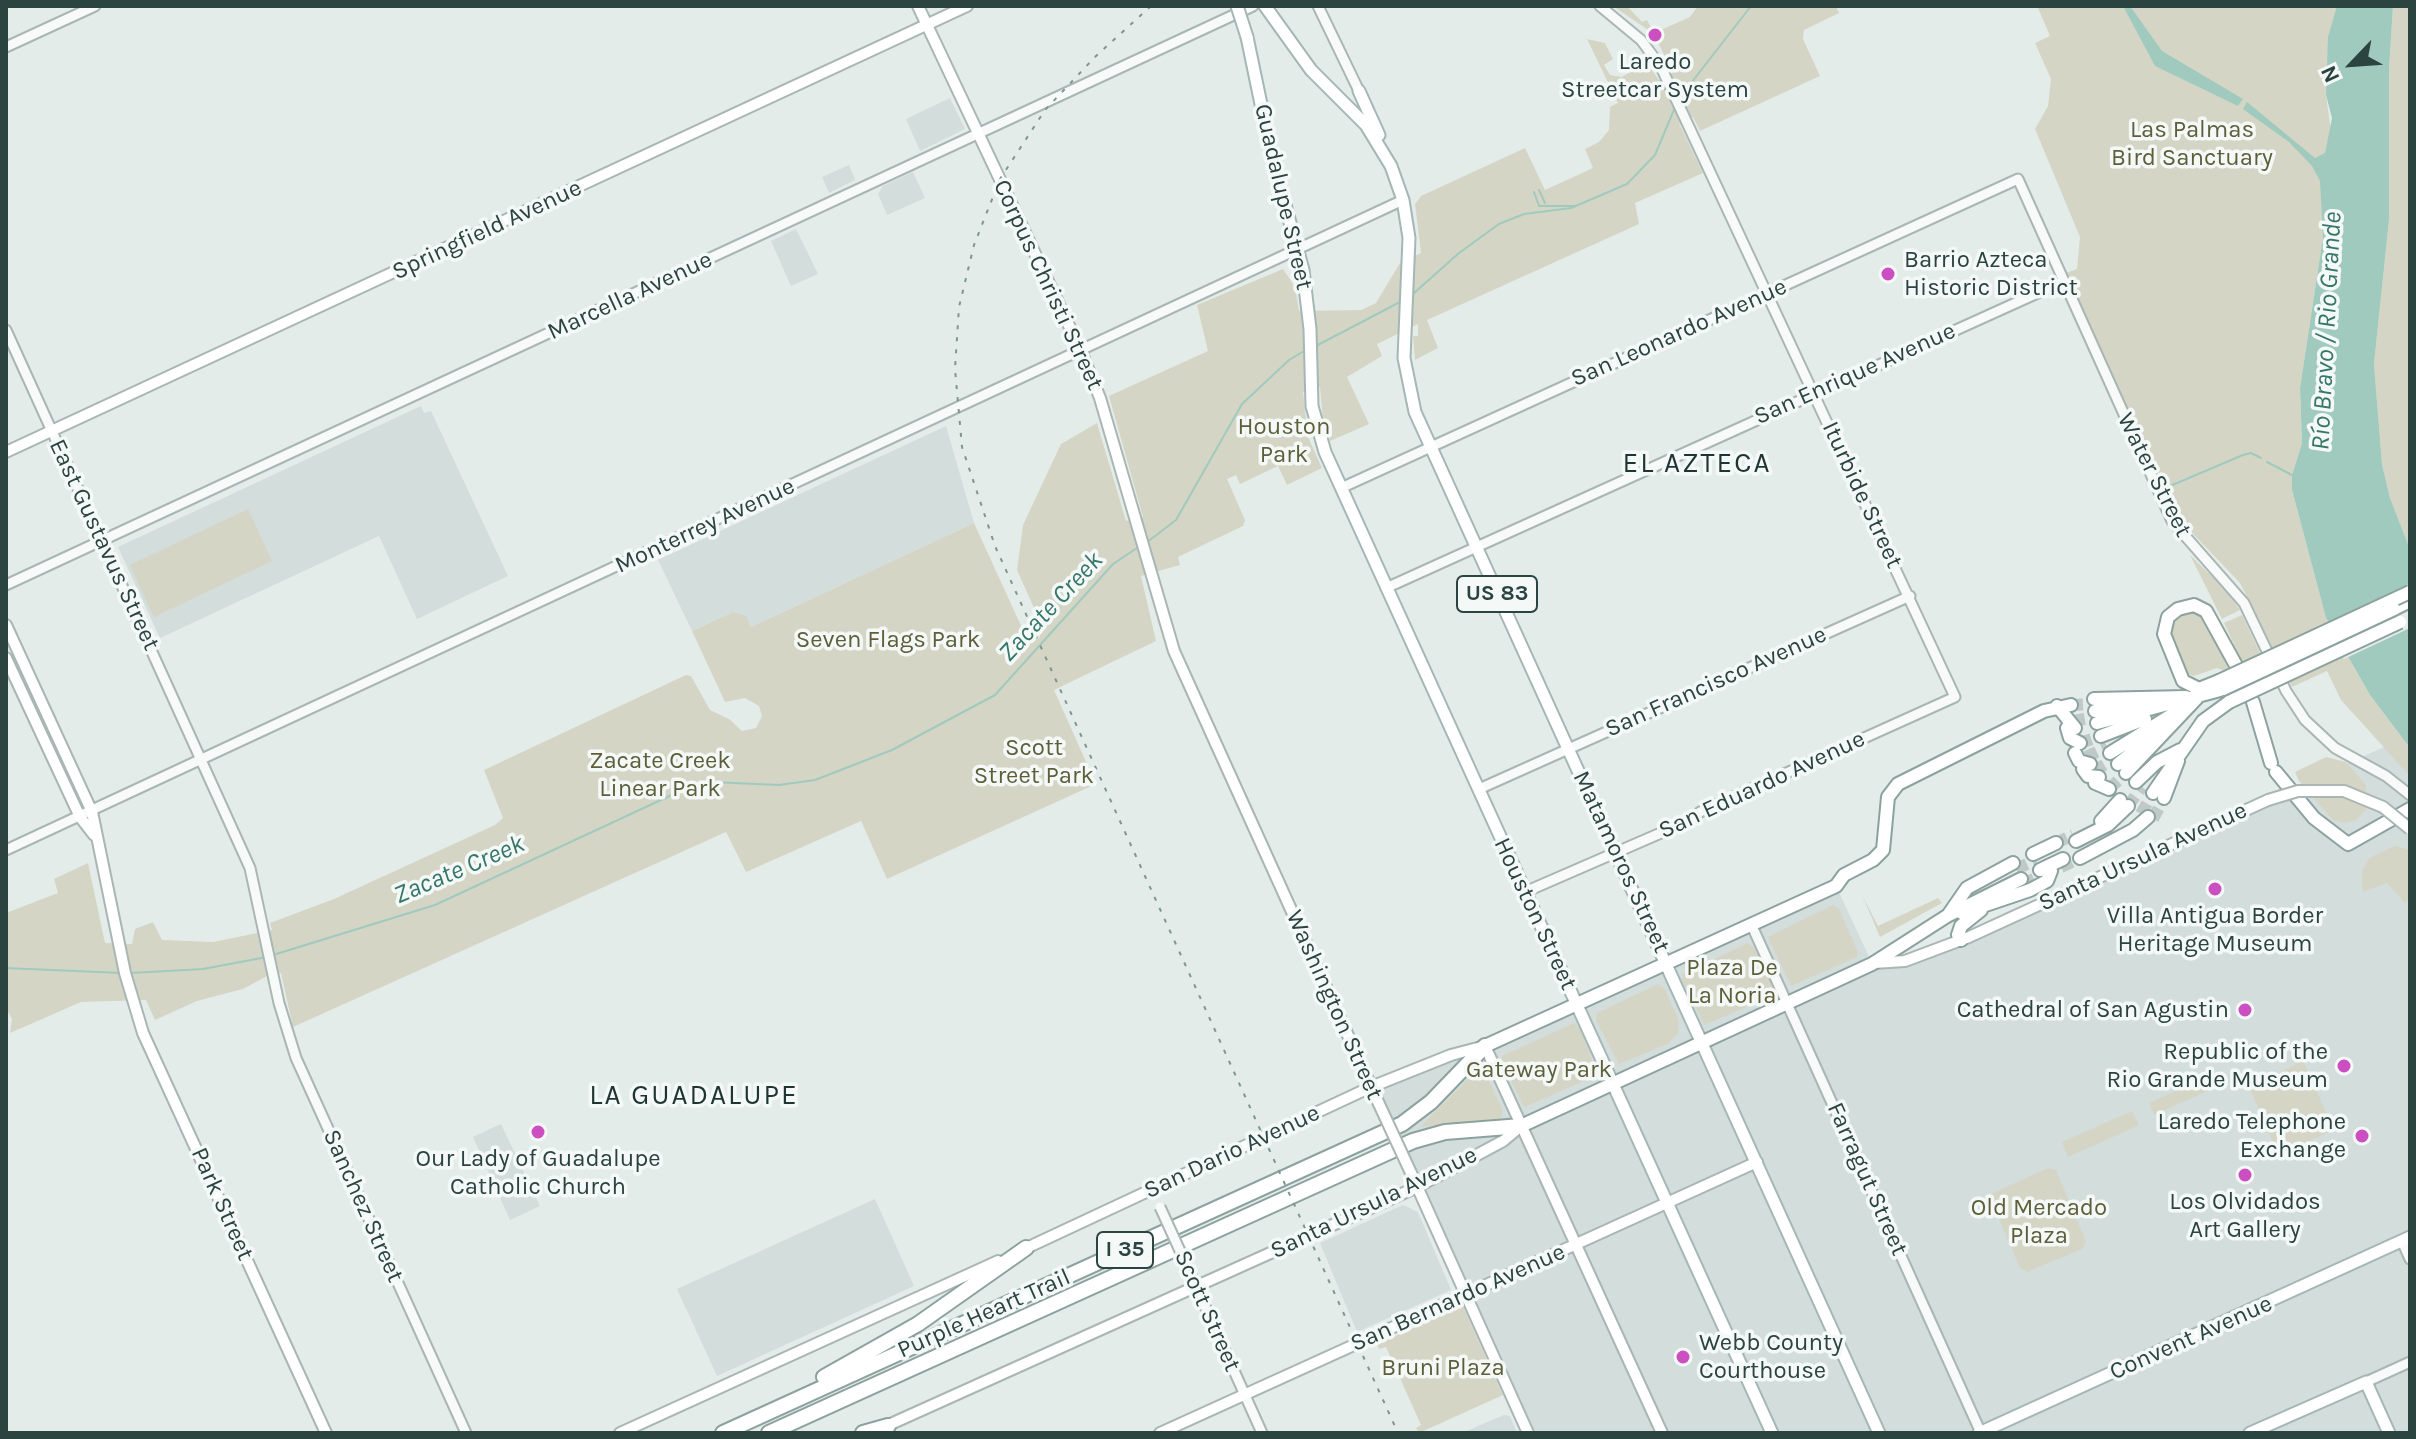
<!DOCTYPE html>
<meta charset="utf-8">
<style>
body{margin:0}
#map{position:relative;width:2416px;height:1439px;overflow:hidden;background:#e4ecea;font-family:Karla,sans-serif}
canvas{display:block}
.frame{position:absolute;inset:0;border:8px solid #2c4440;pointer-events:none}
.north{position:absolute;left:2312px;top:24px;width:80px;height:80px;-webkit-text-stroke:6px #f4f9f8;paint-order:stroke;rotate:245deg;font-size:22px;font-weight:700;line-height:32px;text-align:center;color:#2c4440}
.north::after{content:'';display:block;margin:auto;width:28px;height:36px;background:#2c4440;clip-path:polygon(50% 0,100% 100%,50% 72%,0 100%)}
</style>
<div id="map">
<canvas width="2416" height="1439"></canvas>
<div class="frame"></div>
<div class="north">N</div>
</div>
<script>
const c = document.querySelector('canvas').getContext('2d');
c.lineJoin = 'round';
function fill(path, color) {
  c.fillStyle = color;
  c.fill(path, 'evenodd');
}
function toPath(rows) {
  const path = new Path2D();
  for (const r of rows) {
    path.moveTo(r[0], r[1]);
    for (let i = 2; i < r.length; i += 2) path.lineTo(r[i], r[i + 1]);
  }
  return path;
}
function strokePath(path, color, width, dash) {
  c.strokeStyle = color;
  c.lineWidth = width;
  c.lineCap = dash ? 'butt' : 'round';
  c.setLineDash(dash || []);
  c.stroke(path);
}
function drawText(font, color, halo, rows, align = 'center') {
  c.font = font + ' Karla,sans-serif';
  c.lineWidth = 7;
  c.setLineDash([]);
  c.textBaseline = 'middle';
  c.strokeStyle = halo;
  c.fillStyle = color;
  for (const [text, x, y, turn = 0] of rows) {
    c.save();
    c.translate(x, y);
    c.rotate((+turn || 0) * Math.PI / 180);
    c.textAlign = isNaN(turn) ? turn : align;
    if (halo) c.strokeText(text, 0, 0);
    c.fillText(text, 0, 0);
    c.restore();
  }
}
fill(toPath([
 [950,98,965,129,920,151,906,119],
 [849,165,855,180,829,193,822,177],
 [913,172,925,198,887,215,878,194,883,186],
 [796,229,818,274,791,286,771,241],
 [421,406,424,413,431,411,508,576,417,619,379,536,160,638,118,547],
 [946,426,974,523,751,627,746,617,733,612,692,631,658,560],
 [2402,739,2410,748,2410,1433,1528,1433,1371,1087,1836,886,1872,963,1905,961],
 [501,1124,540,1206,510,1220,473,1137],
 [875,1199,914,1286,717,1376,677,1289],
 [1403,1205,1418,1212,1451,1290,1357,1332,1320,1243],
 [1504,1415,1510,1416,1517,1433,1462,1433]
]), '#d2dddc');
fill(toPath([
 [1613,6,1627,6,1642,22,1647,20,1654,33,1690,17,1698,6,1836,6,1839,13,1804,30,1803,39,1820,76,1700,131,1693,117,1679,123,1703,173,1635,203,1639,224,1427,320,1438,348,1415,360,1413,336,1418,336,1418,324,1377,344,1382,356,1347,377,1369,424,1330,441,1323,420,1320,387,1303,392,1308,437,1322,468,1287,485,1278,466,1240,484,1236,475,1227,479,1245,520,1243,526,1178,557,1180,565,1141,576,1156,641,1054,690,1096,784,887,879,861,821,746,872,726,832,293,1027,281,973,267,976,243,989,197,1001,155,1020,146,1000,81,1002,10,1033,12,1019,6,1009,6,913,58,893,54,879,88,863,105,943,132,944,135,929,153,922,162,940,213,942,272,930,270,923,334,899,495,825,503,818,484,770,686,675,691,676,710,710,729,719,742,731,756,728,762,716,759,706,745,698,725,702,692,631,733,612,746,616,751,627,974,523,1028,641,1039,638,1043,628,1017,570,1023,525,1061,444,1097,423,1126,521,1143,517,1109,396,1208,351,1197,305,1283,269,1295,287,1299,311,1361,310,1376,303,1400,263,1421,253,1415,204,1421,196,1525,148,1545,190,1593,168,1585,149,1599,142,1609,130,1610,107,1618,103,1587,39,1605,43,1613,59,1604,65,1610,75,1622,77,1646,62,1659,80,1673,73,1654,34],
 [2042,6,2337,6,2326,95,2331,132,2323,237,2300,388,2302,443,2292,475,2292,490,2326,618,2370,695,2410,748,2410,776,2341,700,2327,671,2292,687,2240,583,2179,519,2156,474,2066,273,2077,269,2080,237,2035,129,2048,106,2051,79,2035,43,2050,36,2038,8],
 [2393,6,2410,6,2410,549,2390,498,2382,464,2374,364,2389,220,2389,70],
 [248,509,272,561,154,617,130,565],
 [2190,555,2228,592,2240,610,2222,619],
 [2195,611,2206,617,2230,673,2217,668,2194,676,2188,674,2179,660,2169,628,2179,614],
 [2242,615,2262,657,2244,666,2224,623],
 [2326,757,2346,762,2366,785,2366,809,2356,820,2345,823,2333,820,2299,781,2295,772],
 [2395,846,2410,850,2410,899,2405,903,2387,883,2363,892,2362,887,2362,871,2369,858],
 [1862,895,1878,926,1938,898,1942,903,1880,937],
 [1833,905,1839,909,1858,952,1857,957,1791,986,1768,937],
 [1748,943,1755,949,1773,988,1772,996,1704,1025,1682,981,1682,974],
 [1658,984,1664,988,1679,1021,1678,1033,1668,1044,1619,1064,1596,1020,1597,1013],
 [1574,1023,1580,1029,1598,1075,1524,1107,1502,1063,1502,1056],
 [2303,1061,2334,1130,2281,1153,2275,1147,2249,1087],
 [2220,1071,2225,1083,2154,1115,2149,1103],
 [1474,1073,1488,1079,1503,1111,1501,1118,1420,1127],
 [2132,1111,2139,1125,2068,1157,2062,1142],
 [2048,1168,2056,1170,2086,1242,2082,1249,2027,1272,2020,1268,1989,1195],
 [1463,1306,1503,1395,1419,1433,1416,1428,1421,1425,1386,1347,1379,1349,1377,1344]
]), '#d5d5c6');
fill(toPath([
 [2123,6,2130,6,2162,51,2243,99,2238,106,2155,66],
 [2337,6,2393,6,2389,70,2389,220,2374,364,2382,464,2390,498,2410,549,2410,748,2370,695,2326,618,2292,490,2292,475,2302,443,2300,388,2323,237,2320,181,2312,166,2289,142,2243,109,2247,102,2315,158,2325,153,2332,118,2326,95,2328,37]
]), '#a1cabf');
fill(toPath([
 [2410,589,2410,628,2344,659,2327,628]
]), '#e4ecea');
strokePath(toPath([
 [1681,96,1751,6],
 [1539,190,1545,203],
 [1534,192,1539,206,1575,206],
 [1413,294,1459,253,1499,224,1524,214,1571,208,1627,184,1655,155,1676,105],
 [1314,347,1400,302],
 [2267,462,2292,475],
 [2170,486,2243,455,2251,453,2261,458],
 [1146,543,1176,520,1242,404,1289,360,1304,351],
 [273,955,435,905,691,786,711,782,779,785,815,780,892,750,995,695,1113,564,1140,546],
 [6,968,121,973],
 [131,973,203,969,267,957]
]), '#a1cabf', 2);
strokePath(toPath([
 [2071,705,2094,704],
 [2073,721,2096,717],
 [2080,743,2101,736],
 [2086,757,2107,747],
 [2094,771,2114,759],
 [2109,789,2126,773],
 [2128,806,2142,787],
 [2141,814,2153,793],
 [2153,819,2164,798],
 [2056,843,2073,835],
 [2061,867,2080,858],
 [2016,869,2036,860],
 [2023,884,2043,875]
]), '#bfcac8', 12, [12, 6]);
const tertiary = toPath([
 [1318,6,1359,91],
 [6,47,95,6],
 [6,330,250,868,279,1003,296,1058,466,1433],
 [1341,488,2018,179,2172,521,2244,603,2286,691,2305,720,2335,748,2386,776,2410,795],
 [6,585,1253,6],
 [1386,588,2062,282],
 [1479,789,1910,596],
 [6,850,1403,200],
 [1525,892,1693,819,1700,812,1955,697,1661,67,1641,40,1600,6],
 [1752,926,1981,1433],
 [2402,1241,2410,1259],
 [1186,1264,1262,1433],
 [2366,1382,2410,1362]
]);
const secondary = toPath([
 [918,6,1081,351,1100,398,1174,651,1379,1104],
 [6,452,967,6],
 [6,625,92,812,125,973,143,1033,326,1433],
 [6,658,80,817,94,835],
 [1874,963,1905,961,1969,937,2268,800],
 [1411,1173,1528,1433],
 [1020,1251,1371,1087,1451,1055,1485,1046,1662,1433],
 [884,1427,1417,1187,1503,1141,1520,1127],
 [620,1433,998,1261],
 [1160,1433,1757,1162]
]);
const primary = toPath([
 [1265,6,1311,70,1366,125,1391,166,1403,200,1409,238,1404,358,1415,412,1879,1433],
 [1247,37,1272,157,1303,270,1310,329,1312,406,1325,452,1772,1433],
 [1359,91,1379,135],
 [1979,1433,2410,1237],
 [2250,1433,2366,1382,2389,1433]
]);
const trunk = toPath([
 [2394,609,2410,601],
 [2219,681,2199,689,2183,681,2164,634,2168,617,2178,609,2194,605,2206,611,2238,669],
 [2094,699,2186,697],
 [2253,702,2271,763],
 [2057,706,2075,728],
 [2095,711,2146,705],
 [2097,723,2220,690],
 [2067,728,2070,738,2080,743],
 [2101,736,2145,719],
 [2075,753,2079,761,2090,764],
 [2110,753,2181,709],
 [2118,764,2155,735],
 [2083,769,2088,776,2099,777],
 [2276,772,2314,818,2348,844,2410,809],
 [2126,773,2197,698],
 [2136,782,2157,762,2180,750],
 [2095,783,2109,789],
 [2153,793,2203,721,2229,702],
 [2164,798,2178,761],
 [2101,821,2120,800],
 [2076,841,2108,825,2128,806],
 [2033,854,2056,843],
 [2080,858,2133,830,2148,817],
 [2040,870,2063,859],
 [1962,913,2030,890,2047,881,2051,871],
 [1949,914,1967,888,2013,863],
 [1961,940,1958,935,1961,926,1981,910],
 [1485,1046,1836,886,1844,875,1873,860,1883,850,1888,797,1898,784,2044,711,2071,705],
 [1521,1126,1872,964,1947,916,2021,879]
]);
const motorway = toPath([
 [824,1377,918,1324,1026,1248],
 [723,1433,1402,1124,1431,1102,1485,1046],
 [769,1433,1413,1141,1445,1132,1521,1126],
 [863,1433,888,1426]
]);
strokePath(tertiary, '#a9b6b4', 13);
strokePath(secondary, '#a9b6b4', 14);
strokePath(primary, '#a4b7b4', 15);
strokePath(trunk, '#8ca29e', 16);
strokePath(motorway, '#8ca29e', 18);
strokePath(tertiary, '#f7faf9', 9);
strokePath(secondary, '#fff', 10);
strokePath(primary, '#fff', 11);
strokePath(trunk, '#fff', 12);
strokePath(motorway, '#fff', 14);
strokePath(toPath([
 [1151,6,1096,56,1045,110,1000,179,974,245,959,307,955,369,962,447,995,546,1398,1433]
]), '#7e9591', 2, [4, 8]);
const tertiaryBridge = toPath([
 [1160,1207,1186,1264]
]);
const secondaryBridge = toPath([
 [2268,800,2298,791,2344,791,2383,807,2410,829],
 [1379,1104,1411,1173]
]);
const primaryBridge = toPath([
 [1237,6,1247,37]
]);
const trunkBridge = toPath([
 [2219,681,2410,592],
 [2223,689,2394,609],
 [2229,702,2400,622]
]);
strokePath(tertiaryBridge, '#a9b6b4', 13, []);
strokePath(secondaryBridge, '#a9b6b4', 14, []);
strokePath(primaryBridge, '#a4b7b4', 15, []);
strokePath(trunkBridge, '#8ca29e', 16, []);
strokePath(tertiaryBridge, '#f7faf9', 9);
strokePath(secondaryBridge, '#fff', 10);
strokePath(primaryBridge, '#fff', 11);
strokePath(trunkBridge, '#fff', 12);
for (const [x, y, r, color] of [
 [1655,35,8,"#cb4fc1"],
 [1888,274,8,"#cb4fc1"],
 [2215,889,8,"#cb4fc1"],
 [2245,1010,8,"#cb4fc1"],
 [2344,1066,8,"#cb4fc1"],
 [538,1132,8,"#cb4fc1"],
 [2362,1136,8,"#cb4fc1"],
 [2245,1175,8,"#cb4fc1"],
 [1683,1357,8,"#cb4fc1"]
]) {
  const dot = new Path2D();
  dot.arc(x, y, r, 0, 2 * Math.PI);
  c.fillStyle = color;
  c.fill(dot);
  strokePath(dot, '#f4f9f8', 3);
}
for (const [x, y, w] of [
 [1497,594,80],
 [1125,1250,56]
]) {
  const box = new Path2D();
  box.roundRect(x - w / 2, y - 18, w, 36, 6);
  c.fillStyle = '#f4f9f8';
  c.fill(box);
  strokePath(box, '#2c4440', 2);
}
drawText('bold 22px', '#2c4440', null, [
 ["US 83",1497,594],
 ["I 35",1125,1250]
]);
drawText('24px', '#2c4440', '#f4f9f8', [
 ["Laredo",1655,62],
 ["Streetcar System",1655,90],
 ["Barrio Azteca",1904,260,"left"],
 ["Historic District",1904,288,"left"],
 ["Villa Antigua Border",2215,916],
 ["Heritage Museum",2215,944],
 ["Cathedral of San Agustin",2229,1010,"right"],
 ["Republic of the",2328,1052,"right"],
 ["Rio Grande Museum",2328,1080,"right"],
 ["Laredo Telephone",2346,1122,"right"],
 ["Exchange",2346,1150,"right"],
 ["Our Lady of Guadalupe",538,1159],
 ["Catholic Church",538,1187],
 ["Los Olvidados",2245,1202],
 ["Art Gallery",2245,1230],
 ["Webb County",1699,1343,"left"],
 ["Courthouse",1699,1371,"left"]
]);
drawText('24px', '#5e5f3a', '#f4f9f8', [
 ["Las Palmas",2192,130],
 ["Bird Sanctuary",2192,158],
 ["Houston",1284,427],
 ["Park",1284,455],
 ["Seven Flags Park",888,640],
 ["Scott",1034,748],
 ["Street Park",1034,776],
 ["Zacate Creek",660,761],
 ["Linear Park",660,789],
 ["Plaza De",1732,968],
 ["La Noria",1732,996],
 ["Gateway Park",1539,1070],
 ["Old Mercado",2039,1208],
 ["Plaza",2039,1236],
 ["Bruni Plaza",1443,1368]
]);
drawText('24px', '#2c4440', '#f4f9f8', [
 ["Guadalupe Street",1283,197,77],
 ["Springfield Avenue",487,230,-25],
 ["Corpus Christi Street",1048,285,65],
 ["Marcella Avenue",630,296,-25],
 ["San Leonardo Avenue",1679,333,-24],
 ["San Enrique Avenue",1855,374,-24],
 ["Water Street",2154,475,63],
 ["Iturbide Street",1862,495,65],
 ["Monterrey Avenue",705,526,-25],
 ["East Gustavus Street",104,545,65],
 ["San Francisco Avenue",1716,682,-24],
 ["San Eduardo Avenue",1762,785,-25],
 ["Santa Ursula Avenue",2143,857,-25],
 ["Matamoros Street",1621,862,65],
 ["Houston Street",1535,914,65],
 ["Washington Street",1334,1005,66],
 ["San Dario Avenue",1232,1152,-25],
 ["Farragut Street",1867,1179,66],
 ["Santa Ursula Avenue",1374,1203,-26],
 ["Park Street",222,1204,66],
 ["Sanchez Street",363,1206,66],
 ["San Bernardo Avenue",1458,1298,-24],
 ["Scott Street",1207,1311,66],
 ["Purple Heart Trail",984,1314,-24],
 ["Convent Avenue",2191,1338,-24]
]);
drawText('italic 26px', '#377769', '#f4f9f8', [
 ["Río Bravo / Rio Grande",2327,331,-87],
 ["Zacate Creek",1051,607,-47],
 ["Zacate Creek",459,870,-23]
]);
c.letterSpacing = '2px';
drawText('28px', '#1e3532', '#f4f9f8', [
 ["EL AZTECA",1697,464],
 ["LA GUADALUPE",694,1096]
]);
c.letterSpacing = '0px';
</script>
